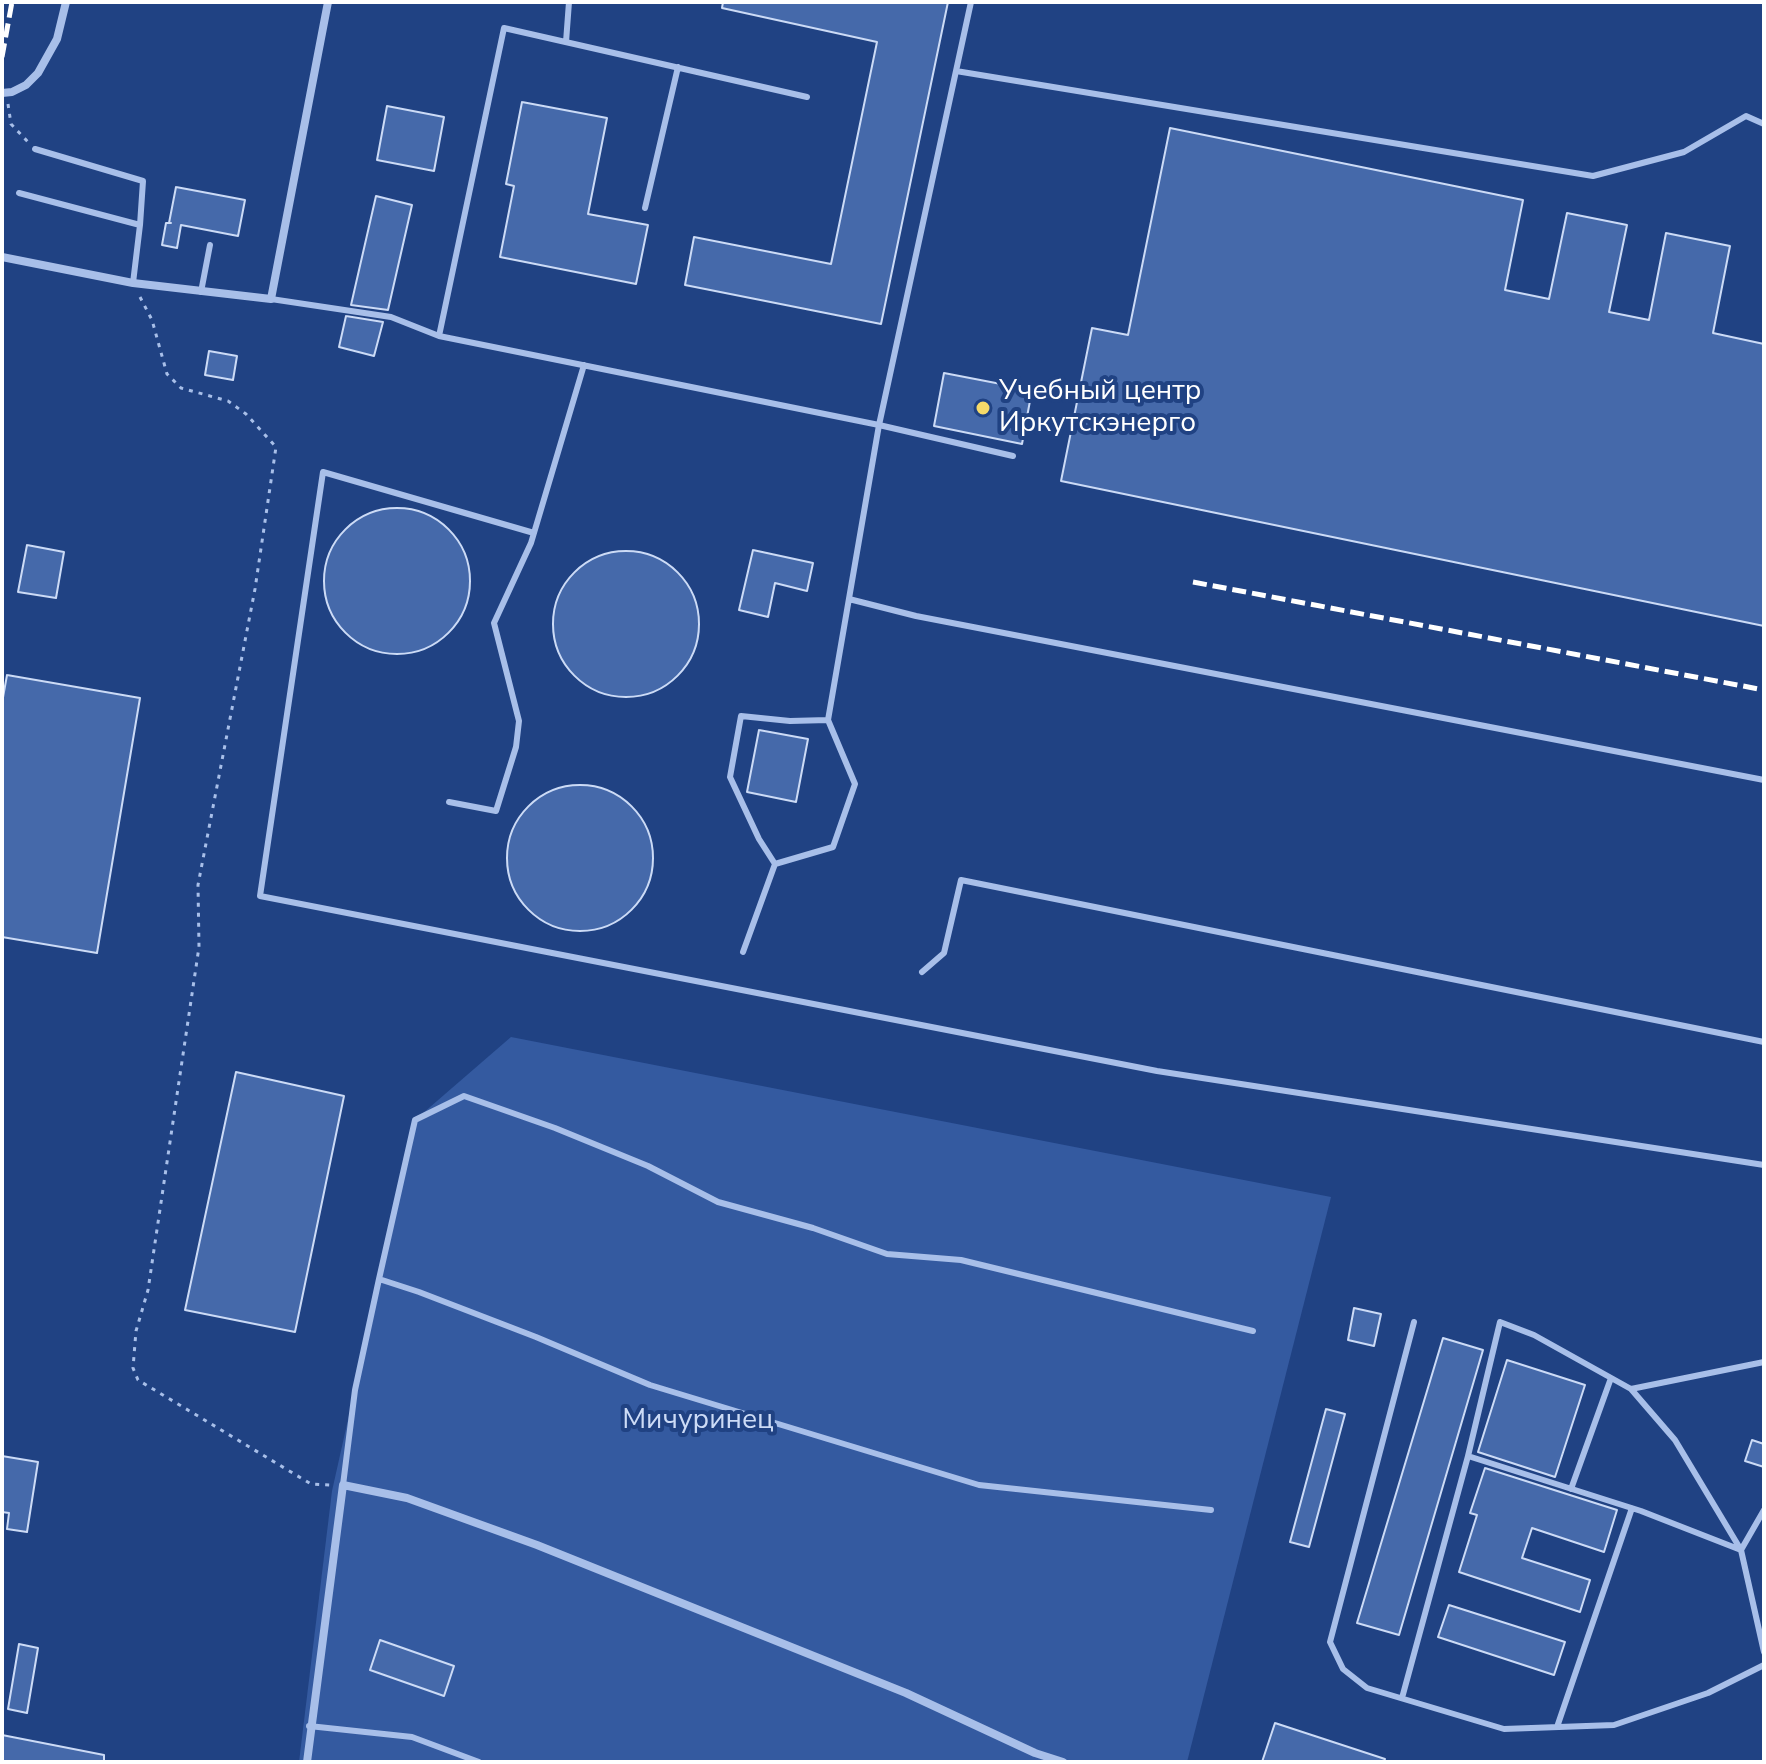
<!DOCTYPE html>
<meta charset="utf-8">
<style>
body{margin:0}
#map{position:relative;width:1766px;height:1764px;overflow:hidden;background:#204283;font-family:"Nunito Sans",sans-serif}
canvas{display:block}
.frame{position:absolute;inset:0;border:4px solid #fff;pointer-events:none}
</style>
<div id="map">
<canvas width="1766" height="1764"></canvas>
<div class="frame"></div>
</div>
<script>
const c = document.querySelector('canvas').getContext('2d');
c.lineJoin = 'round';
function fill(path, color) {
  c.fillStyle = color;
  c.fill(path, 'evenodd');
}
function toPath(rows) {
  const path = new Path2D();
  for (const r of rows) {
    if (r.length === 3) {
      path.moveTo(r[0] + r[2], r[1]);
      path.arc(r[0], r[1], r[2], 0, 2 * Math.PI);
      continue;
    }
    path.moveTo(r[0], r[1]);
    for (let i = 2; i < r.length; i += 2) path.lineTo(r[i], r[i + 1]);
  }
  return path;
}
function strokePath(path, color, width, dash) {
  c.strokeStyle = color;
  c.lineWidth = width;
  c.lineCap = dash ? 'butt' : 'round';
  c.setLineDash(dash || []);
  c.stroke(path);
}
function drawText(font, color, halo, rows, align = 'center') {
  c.font = font + ' "Nunito Sans",sans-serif';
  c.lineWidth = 8;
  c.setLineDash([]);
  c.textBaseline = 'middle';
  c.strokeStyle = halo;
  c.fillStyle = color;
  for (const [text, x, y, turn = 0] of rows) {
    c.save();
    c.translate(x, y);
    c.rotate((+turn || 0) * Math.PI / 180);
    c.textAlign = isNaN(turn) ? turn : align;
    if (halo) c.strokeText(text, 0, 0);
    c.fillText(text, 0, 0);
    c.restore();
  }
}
fill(toPath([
 [511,1037,1331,1197,1187,1762,299,1762,332,1491,415,1120]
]), '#345aa0');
const building = toPath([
 [723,2,948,2,881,324,685,285,694,237,831,264,877,42,722,8,723,2],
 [522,102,607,118,588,214,648,225,636,284,500,257,514,186,506,184,522,102],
 [387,106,444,117,434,171,377,160,387,106],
 [1170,128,1523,200,1505,290,1549,299,1567,213,1627,225,1609,312,1649,320,1666,233,1730,246,1713,333,1764,344,1764,626,1061,481,1092,328,1128,335,1170,128],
 [176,187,245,200,238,236,181,225,177,248,162,245,166,223,171,223,169,223,176,187],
 [376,196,412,205,388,310,351,305,376,196],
 [346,316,383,322,374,356,339,347,346,316],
 [209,351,237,356,233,380,205,375,209,351],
 [944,373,1032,390,1022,444,934,426,944,373],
 [397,581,73],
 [27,545,64,552,56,598,18,592,27,545],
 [753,550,813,563,807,591,775,583,768,617,739,610,753,550],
 [626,624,73],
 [7,675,140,698,97,953,2,937,2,703,7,675],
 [759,730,808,739,796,802,747,792,759,730],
 [580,858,73],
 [236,1072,344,1096,295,1332,185,1310,236,1072],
 [1354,1308,1381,1314,1374,1346,1348,1340,1354,1308],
 [1443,1338,1483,1350,1399,1635,1357,1623,1443,1338],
 [1507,1360,1585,1385,1555,1477,1478,1452,1507,1360],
 [1326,1409,1345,1414,1309,1547,1290,1542,1326,1409],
 [1752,1440,1764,1444,1764,1467,1745,1461,1752,1440],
 [2,1456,38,1462,27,1532,7,1529,9,1513,2,1512,2,1456],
 [1485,1468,1617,1510,1604,1552,1532,1528,1522,1558,1590,1580,1580,1612,1459,1572,1477,1515,1470,1513,1485,1468],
 [1449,1605,1565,1642,1554,1675,1438,1637,1449,1605],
 [380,1640,454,1666,444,1696,370,1670,380,1640],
 [19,1644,38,1648,27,1713,8,1709,19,1644],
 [1275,1723,1385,1759,1384,1762,1262,1762,1275,1723],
 [2,1735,104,1755,104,1762,2,1762,2,1735]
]);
fill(building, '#4569aa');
strokePath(building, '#ccdbf6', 2);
strokePath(toPath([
 [8,104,11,124,28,142],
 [140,297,152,320,167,374,181,388,228,401,246,414,276,447,255,589,198,885,199,947,148,1290,136,1331,133,1368,138,1380,311,1484,330,1485]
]), '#a8bfe9', 3, [4, 6]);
strokePath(toPath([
 [566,42,569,2],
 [956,71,1593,176,1684,152,1746,116,1764,124],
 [35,149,143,181,140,225,133,283],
 [19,193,140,225],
 [645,208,678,67],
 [201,292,210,245],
 [271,299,391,317,439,336,879,425,1013,456],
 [439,336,504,28,807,97],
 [534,533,323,472,260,896,1157,1071,1764,1165],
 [849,599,916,616,1764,780],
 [449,802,496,811,516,747,519,721,494,623,531,543,584,365],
 [775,864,833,847,855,784,828,720,879,425,971,2],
 [743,952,775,864,759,839,730,777,741,716,790,721,828,720],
 [922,972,944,953,961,880,1764,1042],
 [379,1279,415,1120,464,1096,555,1128,648,1166,718,1202,813,1228,887,1254,961,1260,1253,1331],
 [1414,1322,1330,1642,1343,1669,1367,1688,1504,1729,1614,1725,1708,1693,1764,1665],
 [1631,1389,1764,1362],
 [343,1485,355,1390,379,1279,419,1292,536,1337,650,1385,979,1485,1211,1510],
 [1571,1489,1611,1378],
 [1764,1510,1741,1550,1641,1511,1468,1456,1500,1322,1534,1335,1631,1389,1675,1440,1741,1550,1764,1652],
 [1402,1698,1468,1456],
 [309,1726,412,1737,479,1762],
 [1557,1727,1632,1508]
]), '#a8bfe9', 6);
strokePath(toPath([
 [2,93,12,92,26,85,38,73,57,39,66,2],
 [2,257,133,283,271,299,328,2],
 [307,1762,343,1485,407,1498,537,1545,906,1693,1035,1753,1063,1762]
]), '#a8bfe9', 8);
strokePath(toPath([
 [2,57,12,2],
 [1193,582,1764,690]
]), '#fff', 5, [14, 6]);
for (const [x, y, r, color] of [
 [983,408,8,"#f6da69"]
]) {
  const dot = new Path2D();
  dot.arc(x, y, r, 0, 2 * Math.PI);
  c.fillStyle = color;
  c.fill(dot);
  strokePath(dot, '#204283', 3);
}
drawText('28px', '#fff', '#204283', [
 ["Учебный центр",999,392],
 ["Иркутскэнерго",999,424]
], 'left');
drawText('28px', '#ccdbf6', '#204283', [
 ["Мичуринец",698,1421]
]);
</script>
